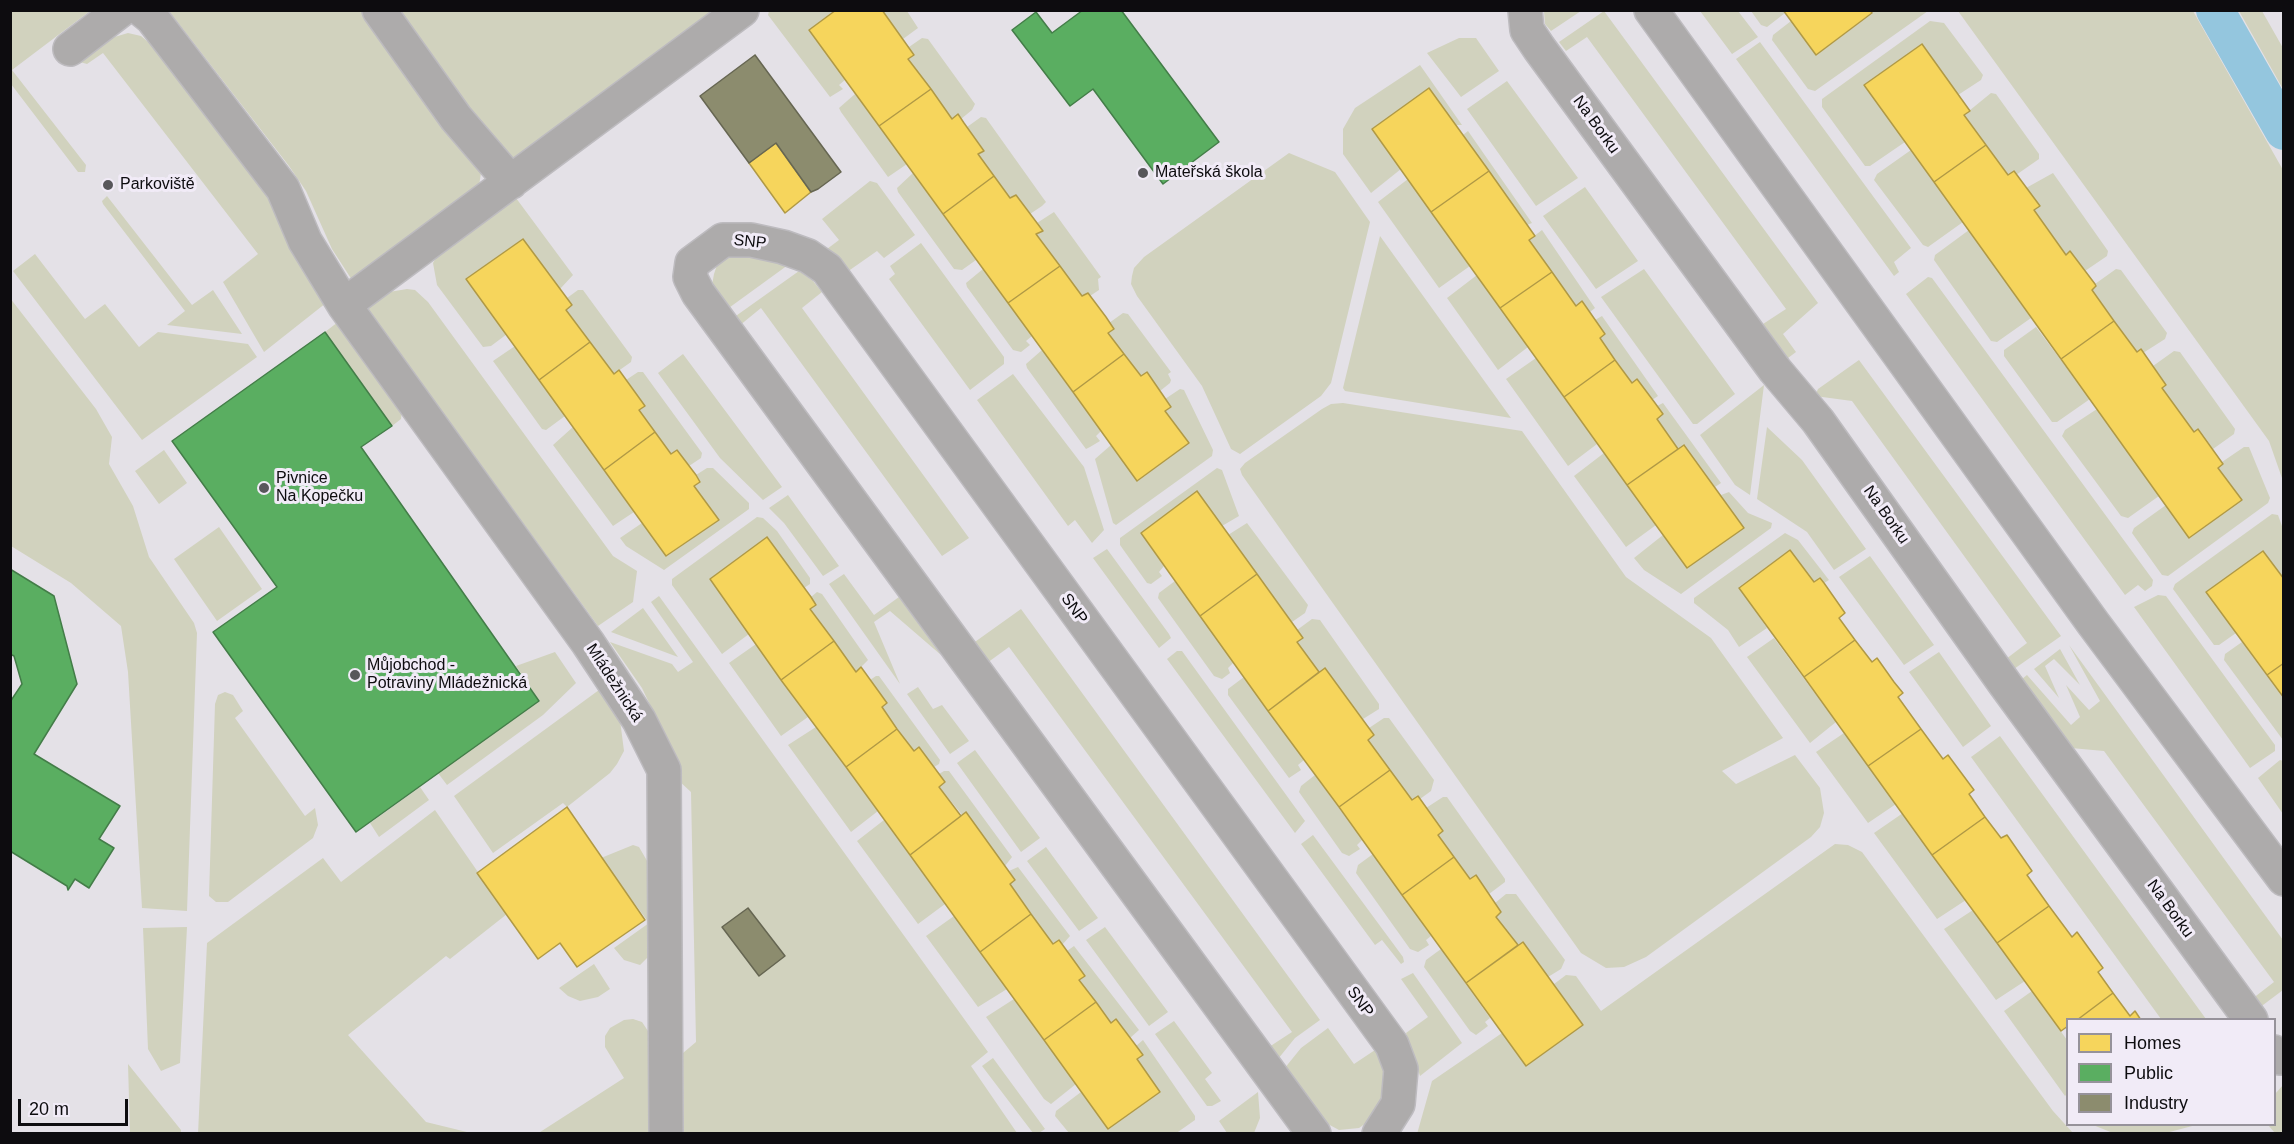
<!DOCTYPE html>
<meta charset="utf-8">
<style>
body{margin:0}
#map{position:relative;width:2294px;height:1144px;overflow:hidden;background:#e4e1e7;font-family:Arial,sans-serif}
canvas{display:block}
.frame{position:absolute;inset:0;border:12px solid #0d0c0f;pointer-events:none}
.legend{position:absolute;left:2066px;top:1018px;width:210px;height:108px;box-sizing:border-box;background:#f1ebf7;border:2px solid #96929a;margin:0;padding:8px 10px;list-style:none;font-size:18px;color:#0d0c0f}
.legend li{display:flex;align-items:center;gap:12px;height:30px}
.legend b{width:30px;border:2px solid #96929a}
.scale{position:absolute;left:18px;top:1099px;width:110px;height:27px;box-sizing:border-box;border:3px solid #0d0c0f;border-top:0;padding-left:8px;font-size:18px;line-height:21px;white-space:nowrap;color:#0d0c0f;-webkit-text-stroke:4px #f1ebf7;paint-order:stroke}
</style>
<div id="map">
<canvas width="2294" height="1144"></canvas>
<div class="frame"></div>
<ul class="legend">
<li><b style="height:16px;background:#f6d55c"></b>Homes</li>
<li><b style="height:16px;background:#5aae61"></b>Public</li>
<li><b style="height:16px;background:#8c8c6e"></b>Industry</li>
</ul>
<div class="scale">20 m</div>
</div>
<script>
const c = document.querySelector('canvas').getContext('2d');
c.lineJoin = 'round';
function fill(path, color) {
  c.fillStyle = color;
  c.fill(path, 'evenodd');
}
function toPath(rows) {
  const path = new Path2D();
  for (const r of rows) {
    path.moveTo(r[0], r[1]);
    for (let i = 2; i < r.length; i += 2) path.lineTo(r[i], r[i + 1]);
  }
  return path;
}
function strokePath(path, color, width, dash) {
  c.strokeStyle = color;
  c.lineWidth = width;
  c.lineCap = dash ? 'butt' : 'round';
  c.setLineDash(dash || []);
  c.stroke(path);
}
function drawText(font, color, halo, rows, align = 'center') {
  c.font = font + ' Arial,sans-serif';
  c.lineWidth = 6;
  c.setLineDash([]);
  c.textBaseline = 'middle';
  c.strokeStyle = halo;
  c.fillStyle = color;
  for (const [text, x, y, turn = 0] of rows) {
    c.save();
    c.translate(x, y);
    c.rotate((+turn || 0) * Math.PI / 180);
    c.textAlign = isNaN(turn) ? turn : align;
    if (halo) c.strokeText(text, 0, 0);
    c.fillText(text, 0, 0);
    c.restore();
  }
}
fill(toPath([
 [11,10,90,11,12,70,86,165,85,172,78,172,11,84],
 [169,11,366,11,472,157,481,173,478,192,352,280,332,249,306,191,289,166],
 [393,11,724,11,518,157,507,157],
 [769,11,836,11,809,30,845,80,839,85,843,89,830,97,768,15],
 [882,11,907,11,918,28,903,39],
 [1544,11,1544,10,1581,11,1551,31,1545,24],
 [1604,11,1818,303,1783,334,1796,352,1788,358,1763,324,1786,309,1587,37,1566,51,1559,42],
 [1700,11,1738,11,1758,37,1732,54],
 [1751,11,1783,11,1785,13,1767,27,1761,25],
 [1870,11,1928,11,1815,91,1808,89,1772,40,1773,35,1791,21,1816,55,1872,14],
 [1958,11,2193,11,2283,170,2283,481,2269,441],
 [2239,11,2262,11,2283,48,2283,89],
 [1930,21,1944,23,1983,75,1981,80,1958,95,1922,44,1865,84,1905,142,1870,166,1865,166,1822,107,1822,99],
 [128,33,141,36,154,47,264,191,326,303,264,352,223,282,258,254,103,53,87,64,80,62,111,38],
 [922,38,928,39,975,104,972,110,961,119,958,115,952,119,908,59,914,55,909,47],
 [1459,38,1476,38,1499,71,1461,97,1427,53],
 [1760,42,1911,248,1894,262,1899,272,1894,276,1736,59],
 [1420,65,1462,125,1456,125,1429,89,1372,129,1401,169,1371,193,1343,154,1343,129,1355,108],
 [1507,81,1578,178,1536,206,1467,109],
 [1991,93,1996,94,2039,154,2039,159,2016,175,2014,171,2008,175,1964,115],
 [855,94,907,164,888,177,841,112,839,108],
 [981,117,986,118,1043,198,1046,202,1042,206,1030,214,1016,195,1010,198,978,154,984,150,967,127],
 [1468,131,1532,223,1527,225,1463,135],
 [1911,150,1963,222,1928,247,1923,245,1874,180,1877,174],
 [1289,153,1335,172,1370,222,1331,383,1321,396,1240,454,1231,449,1202,386,1137,296,1131,284,1132,276,1134,268,1144,257],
 [913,173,976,260,962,270,954,269,898,192,897,188],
 [2053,173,2108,251,2107,256,2085,271,2070,251,2066,255,2034,210,2039,206,2026,188],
 [1408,179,1470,266,1439,288,1378,202],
 [870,181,877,183,915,235,884,258,877,251,847,272,827,249,839,240,822,219],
 [1585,187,1638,261,1596,289,1543,216],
 [107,196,192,305,213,290,242,334,167,325,185,311,103,204,102,201],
 [510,198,516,198,573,275,560,289,523,239,466,279,507,334,491,346,483,347,437,285,433,263,441,249],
 [1054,212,1101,277,1098,279,1099,290,1090,296,1088,293,1082,296,1036,234,1042,231,1037,223],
 [1542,230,1595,308,1590,312,1582,301,1576,306,1529,240],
 [1969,230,2031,318,1997,342,1991,341,1934,260,1935,255],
 [1380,236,1511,418,1345,391,1343,388],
 [921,243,1004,357,1004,364,970,390,889,279,895,274,890,266],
 [733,252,788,265,726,310,712,285,714,274,717,265],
 [35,254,85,319,105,304,139,347,158,332,248,344,257,357,142,440,13,271],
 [983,269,1032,336,1026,341,1030,345,1021,352,1013,350,967,287,966,283],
 [1644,269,1735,394,1697,424,1693,424,1601,297],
 [2116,269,2121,270,2167,333,2165,339,2143,353,2137,352,2092,290,2096,287,2095,284],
 [799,271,813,281,822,292,802,308,969,538,942,556,761,308,739,326,733,318],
 [1477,275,1528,347,1498,370,1447,298],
 [1928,277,1932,278,2153,580,2152,586,2145,591,2138,585,2125,595,2025,458,1906,294],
 [407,289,415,290,428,302,613,556,637,571,633,602,598,626,366,307,383,293],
 [578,290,583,290,632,357,631,362,614,374,566,310,572,305,567,298],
 [10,298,96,409,112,437,109,464,133,506,149,557,194,623,197,633,187,911,142,908,128,672,121,626,71,583,11,546],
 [1123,313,1128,314,1171,372,1168,374,1171,380,1170,383,1160,391,1147,372,1141,376,1108,333,1114,329,1109,323],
 [1602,316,1658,396,1652,400,1637,379,1632,383,1600,338,1605,334,1595,320],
 [338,322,402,410,401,419,392,426,325,332],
 [2036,327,2090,399,2057,422,2052,422,2004,356,2004,350],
 [515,346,565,416,546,430,542,429,493,361],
 [1042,350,1101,431,1096,436,1100,441,1090,447,1086,449,1083,445,1027,368,1026,364],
 [2174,351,2180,352,2235,429,2234,434,2213,449,2199,429,2194,432,2162,388,2166,385,2153,366],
 [683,354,782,487,763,500,720,458,658,373],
 [1536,358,1597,444,1568,466,1506,379],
 [1859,360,2061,636,2014,669,2006,659,2027,643,1852,401,1815,396,1818,389],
 [638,372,643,372,702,453,701,458,689,466,677,450,671,454,639,410,645,406,626,380],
 [1013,374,1084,467,1104,530,1092,543,1075,520,1068,526,977,400],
 [1764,385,1750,495,1735,485,1700,435],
 [1180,389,1184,390,1213,450,1212,456,1116,525,1113,523,1095,459,1111,445,1138,481,1189,443,1165,411,1171,407,1165,399],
 [1343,403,1522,431,1626,577,1711,638,1783,738,1722,771,1736,784,1795,755,1820,788,1824,813,1820,827,1811,837,1646,957,1624,967,1606,968,1581,953,1242,475,1240,469,1245,463,1322,409,1331,404],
 [1663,403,1721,483,1715,487,1685,445,1678,449,1657,419,1657,406],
 [2097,409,2159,496,2128,518,2121,516,2062,436,2065,430],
 [573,427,634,512,613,526,553,445],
 [1767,427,1802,460,1866,549,1834,570,1807,532,1757,499],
 [2244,447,2249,447,2270,498,2268,503,2168,576,2162,575,2132,533,2134,528,2166,505,2190,538,2241,500,2218,468,2223,464,2222,462],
 [164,450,187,483,159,504,135,471],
 [1604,453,1656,525,1626,547,1574,476],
 [707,468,713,468,749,503,749,509,664,570,626,546,620,538,642,523,667,556,719,520,694,486,700,482,696,475],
 [1217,468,1222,470,1239,516,1222,526,1197,492,1141,533,1164,566,1159,572,1162,576,1151,584,1147,583,1120,545,1120,538],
 [1729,492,1748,513,1772,523,1771,528,1681,594,1644,570,1634,558,1663,535,1687,568,1743,528,1721,495],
 [788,495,839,566,823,576,784,523,769,508],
 [2272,514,2278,515,2283,529,2283,579,2263,551,2207,592,2236,633,2219,645,2214,645,2173,589,2175,584],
 [757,517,763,518,777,531,810,578,810,584,804,588,767,537,710,579,749,634,722,654,672,585,672,579],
 [1247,523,1308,605,1305,613,1292,622,1228,535],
 [219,527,262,589,217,621,174,559],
 [1785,533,1798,540,1829,580,1824,583,1820,578,1814,582,1790,550,1739,587,1767,628,1739,647,1728,630,1694,603,1694,598],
 [1107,549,1169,634,1171,638,1159,648,1093,558],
 [1870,556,1934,645,1904,665,1839,577],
 [844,574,874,615,899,597,941,655,890,611,874,622,900,684,829,584],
 [1175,581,1234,662,1228,668,1230,673,1222,679,1214,676,1158,598,1159,593],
 [817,592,822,594,868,660,856,672,810,609,811,597],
 [2158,595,2166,596,2275,745,2275,751,2250,768,2134,607],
 [659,596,988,1052,971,1066,1017,1133,684,1133,683,1053,696,1042,691,792,678,780,670,747,642,688,610,642,672,664,678,672,693,662,651,602],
 [643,608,678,657,611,632],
 [1021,609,1320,1020,1295,1038,1278,1059,1269,1047,1292,1032,1009,647,987,663,972,644],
 [1312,619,1320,620,1379,704,1379,709,1363,719,1326,669,1319,672,1297,642,1303,638,1297,630],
 [1774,638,1836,722,1810,743,1747,657],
 [2242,642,2283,698,2283,740,2224,660,2225,654],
 [756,644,808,717,781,736,729,663],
 [2069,645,2283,940,2283,990,2259,1008,2252,999,2274,982,2104,751,2071,748,2022,679,2027,675,2071,725,2080,717,2066,685,2089,710,2100,701],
 [2060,649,2080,685,2054,659,2045,666,2059,698,2034,669],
 [1177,651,1182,651,1305,821,1295,833,1167,659],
 [555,652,576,683,543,715,447,785,438,773,539,701,516,666],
 [1939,652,1991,726,1963,747,1909,672],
 [876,676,879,676,940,760,939,764,934,767,919,747,914,751,882,707,886,702,870,680],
 [1244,677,1304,760,1298,765,1301,770,1289,778,1228,695,1228,689],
 [918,687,933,709,942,705,969,741,950,754,907,694],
 [599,690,609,694,620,720,624,751,617,764,610,773,567,807,563,803,493,853,454,796],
 [225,692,233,695,243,711,235,718,305,816,315,808,318,825,313,838,228,902,216,902,209,896,215,704,218,695],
 [1384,718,1389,718,1434,780,1431,791,1420,799,1418,796,1412,800,1368,740,1374,735,1369,728],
 [816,727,878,811,851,832,788,745],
 [1844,733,1896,804,1868,823,1816,752],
 [2000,736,2206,1019,2161,1019,1971,757],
 [975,750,1040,838,1021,852,957,763],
 [2280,760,2283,761,2283,814,2258,778],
 [944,771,949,771,1012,857,1005,866,939,787,945,782,939,774],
 [1315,775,1362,840,1357,845,1360,849,1349,856,1342,853,1299,792,1301,786],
 [420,787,429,800,379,837,370,823],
 [1443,797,1447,797,1505,879,1505,882,1489,894,1476,876,1470,879,1438,835,1443,831,1426,808],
 [435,810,507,914,450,959,446,956,348,1035,426,1122,471,1133,198,1134,207,943,323,858,341,882],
 [1903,813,1966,900,1937,919,1874,833],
 [884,820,945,904,918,924,857,841],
 [1313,835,1403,957,1404,962,1401,964,1382,940,1375,945,1301,844],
 [1835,844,1848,845,1862,852,2053,1111,2073,1133,1417,1134,1432,1081,1502,1033,1526,1066,1583,1025,1554,984,1566,975,1576,976,1601,1011],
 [633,845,639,847,653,871,649,956,640,965,624,960,614,948,649,923,601,858],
 [1046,847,1098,918,1079,931,1027,861],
 [1373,854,1431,936,1426,940,1429,945,1418,952,1410,949,1356,873,1358,865],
 [1018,867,1070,936,1062,945,1059,940,1053,944,1010,884,1015,880,1009,871],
 [1506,894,1516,894,1565,960,1561,969,1548,977,1523,942,1518,945,1496,917,1501,912,1495,903],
 [1973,910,2025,981,1996,1000,1944,929],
 [954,916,1007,989,978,1007,926,936],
 [187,927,180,1063,161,1071,148,1049,143,928],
 [1105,927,1168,1012,1149,1026,1086,940],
 [1074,946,1139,1030,1130,1038,1117,1020,1111,1023,1079,980,1085,976,1067,951],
 [1441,949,1490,1018,1485,1022,1488,1026,1476,1035,1470,1031,1424,967,1426,960],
 [594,964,610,989,598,997,580,1001,568,996,559,988],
 [1413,973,1462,1043,1420,1076,1406,1033,1428,1017,1401,979],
 [2032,991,2067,1040,2067,1094,2065,1096,2004,1011],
 [1014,999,1076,1084,1051,1104,1044,1099,986,1017],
 [633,1019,642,1022,648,1031,651,1044,652,1133,537,1134,624,1078,605,1047,605,1036,610,1028,624,1020],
 [1174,1021,1212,1073,1205,1079,1221,1101,1212,1106,1207,1106,1155,1034],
 [1328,1028,1354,1064,1375,1050,1384,1063,1386,1079,1383,1098,1372,1119,1359,1128,1339,1130,1326,1123,1284,1069,1301,1048],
 [1143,1040,1195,1116,1195,1120,1175,1134,1069,1133,1055,1116,1056,1111,1081,1092,1108,1129,1160,1092,1137,1059,1143,1055,1136,1046],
 [993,1058,1045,1129,1039,1133,1033,1133,982,1066],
 [128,1064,181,1130,181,1133,130,1133],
 [2283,1085,2283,1133,2275,1133,2268,1125,2274,1124,2275,1094],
 [1258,1092,1260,1118,1254,1133,1227,1133,1219,1121],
 [2093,1125,2093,1124,2196,1125,2162,1134,2113,1133]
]), '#d1d2be');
const homes = toPath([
 [836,10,882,10,914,55,908,59,931,89,879,126,809,30,836,10],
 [1783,10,1870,10,1872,13,1816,55,1783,10],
 [1922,44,1970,111,1964,115,1986,145,1934,182,1864,85,1922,44],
 [1429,88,1489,171,1431,212,1372,129,1429,88],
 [931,89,952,119,958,114,964,123,984,151,978,154,994,176,943,214,879,126,931,89],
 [776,143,811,192,785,213,749,163,776,143],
 [1986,145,2008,175,2014,171,2040,206,2034,210,2066,255,2070,251,2095,284,2096,286,2092,290,2114,321,2061,359,1934,182,1986,145],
 [1489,171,1535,236,1529,240,1552,272,1500,308,1431,212,1489,171],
 [994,176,1010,198,1016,195,1043,231,1036,234,1060,266,1008,303,943,214,994,176],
 [523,239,572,305,566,310,590,342,539,380,466,279,523,239],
 [1060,266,1082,296,1088,293,1106,317,1114,329,1108,333,1124,354,1073,392,1008,303,1060,266],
 [1552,272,1576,306,1582,301,1605,334,1600,338,1615,360,1564,397,1500,308,1552,272],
 [2114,321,2137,352,2141,349,2166,385,2162,388,2194,432,2198,429,2223,464,2218,468,2242,500,2189,538,2061,359,2114,321],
 [590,342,614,374,619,370,645,406,639,410,655,432,604,470,539,380,590,342],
 [1124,354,1141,376,1147,372,1171,407,1165,411,1189,443,1137,481,1073,392,1124,354],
 [1615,360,1632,383,1637,379,1655,403,1663,414,1657,419,1678,449,1627,485,1564,397,1615,360],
 [655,432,671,454,677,450,696,475,700,482,694,486,719,520,666,556,604,470,655,432],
 [1684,445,1744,528,1687,568,1627,485,1684,445],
 [1197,491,1257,574,1200,616,1141,533,1197,491],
 [767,537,811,597,816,605,810,609,834,641,781,680,710,579,767,537],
 [1790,550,1814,582,1820,578,1824,583,1845,613,1839,618,1855,640,1804,677,1739,588,1790,550],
 [2263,551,2284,579,2284,663,2267,675,2206,592,2263,551],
 [1257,574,1303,638,1297,642,1319,672,1268,711,1200,616,1257,574],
 [1855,640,1872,662,1877,658,1894,682,1903,693,1898,697,1921,729,1868,766,1804,677,1855,640],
 [834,641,856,672,861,667,887,703,882,707,897,729,846,767,781,680,834,641],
 [2284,663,2284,698,2267,675,2284,663],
 [1325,668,1374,735,1368,740,1390,770,1339,807,1268,711,1325,668],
 [897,729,914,751,919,747,945,782,939,787,961,816,910,855,846,767,897,729],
 [1921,729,1943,759,1948,755,1974,790,1969,794,1985,817,1932,855,1868,766,1921,729],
 [1390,770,1412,800,1418,796,1443,831,1438,835,1454,857,1402,895,1339,807,1390,770],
 [567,807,645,920,577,967,560,943,538,959,477,873,567,807],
 [966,812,1015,880,1010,884,1031,914,980,952,910,855,966,812],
 [1985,817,2001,838,2007,835,2032,871,2027,875,2049,906,1997,943,1932,855,1985,817],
 [1454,857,1470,879,1476,875,1501,912,1496,917,1518,945,1466,983,1402,895,1454,857],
 [2049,906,2072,937,2077,932,2103,968,2098,972,2113,993,2077,1020,2068,1020,2068,1026,2061,1031,1997,943,2049,906],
 [1031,914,1053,944,1059,940,1067,951,1085,976,1079,980,1096,1002,1044,1040,980,952,1031,914],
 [1523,942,1583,1025,1526,1066,1466,983,1523,942],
 [2113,993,2130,1016,2135,1011,2141,1020,2077,1020,2113,993],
 [1096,1002,1111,1023,1116,1019,1143,1055,1137,1059,1160,1092,1108,1129,1044,1040,1096,1002]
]);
fill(homes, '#f6d55c');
strokePath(homes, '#b09945', 1.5);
const public = toPath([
 [1083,10,1121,10,1219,142,1163,184,1093,89,1070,106,1012,30,1036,12,1052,33,1083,10],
 [325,332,392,426,361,447,539,701,356,832,213,632,277,587,172,441,325,332],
 [10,569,54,596,77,684,34,754,120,806,99,839,114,848,89,888,75,879,68,890,67,886,10,851,10,702,22,684,14,656,10,654,10,569]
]);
fill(public, '#5aae61');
strokePath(public, '#437d48', 1.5);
const industry = toPath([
 [755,55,841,172,818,189,811,192,776,143,749,163,700,96,755,55],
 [748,908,785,956,759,976,722,927,748,908]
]);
fill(industry, '#8c8c6e');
strokePath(industry, '#666652', 1.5);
strokePath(toPath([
 [2215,10,2284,131]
]), '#94c6de', 38);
const minor = toPath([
 [142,10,152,18,283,189,305,241,344,305,588,643,639,720,664,770,666,1134],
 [379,10,456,118,511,182],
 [1525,10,1527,30,1539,48,1775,370,1818,421,2005,684,2251,1020],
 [1651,10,2093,623,2284,879],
 [70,49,121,10],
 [344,305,742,10],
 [2274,1052,2279,1058,2284,1058],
 [1314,1134,698,293,690,277,692,263,723,240,751,240,783,247,808,256,827,269,1392,1045,1401,1069,1398,1104,1379,1134]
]);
strokePath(minor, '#bdbbbf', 36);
strokePath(minor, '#adabab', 33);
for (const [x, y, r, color] of [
 [1143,173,6,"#58575b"],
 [108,185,6,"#58575b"],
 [264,488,6,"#58575b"],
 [355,675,6,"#58575b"]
]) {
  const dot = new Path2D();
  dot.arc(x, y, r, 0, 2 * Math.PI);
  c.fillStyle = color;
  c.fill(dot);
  strokePath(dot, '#f1ebf7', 2);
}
drawText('16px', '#0d0c0f', '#f1ebf7', [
 ["Na Borku",1596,125,54],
 ["SNP",750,242,6],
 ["Na Borku",1886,515,55],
 ["SNP",1074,609,54],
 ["Mládežnická",614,683,57],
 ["Na Borku",2170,909,54],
 ["SNP",1360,1002,54]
]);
drawText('16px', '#0d0c0f', '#f1ebf7', [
 ["Mateřská škola",1155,173],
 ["Parkoviště",120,185],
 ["Pivnice",276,479],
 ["Na Kopečku",276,497],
 ["Můjobchod -",367,666],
 ["Potraviny Mládežnická",367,684]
], 'left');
</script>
